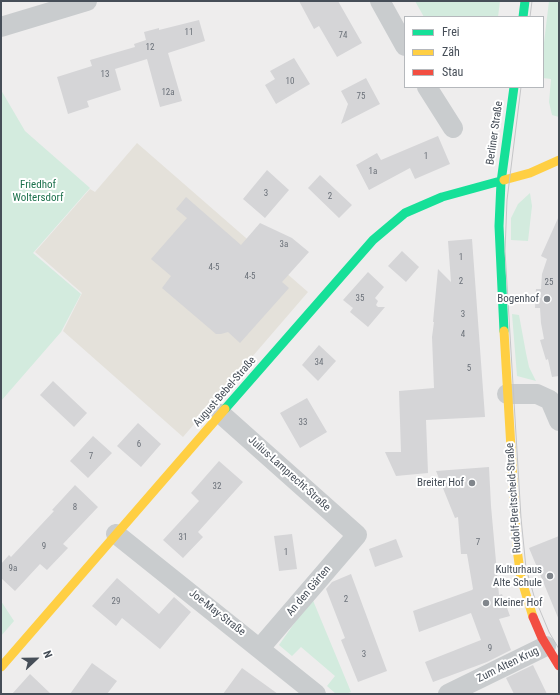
<!DOCTYPE html>
<meta charset="utf-8">
<style>
body{margin:0}
#map{position:relative;width:560px;height:695px;overflow:hidden;background:#eeeded;font-family:"Roboto Condensed",sans-serif}
canvas{display:block}
.frame{position:absolute;inset:0;border:2px solid #464e58;pointer-events:none}
.legend{position:absolute;left:404px;top:16px;width:140px;height:72px;box-sizing:border-box;background:#fff;border:1px solid #b5b8bc;margin:0;padding:5px 7px;list-style:none;font-size:12px;color:#464e58}
.legend li{display:flex;align-items:center;gap:8px;height:20px}
.legend b{width:20px;border:1px solid #b5b8bc}
.north{position:absolute;left:16px;top:639px;width:40px;height:40px;-webkit-text-stroke:3px #fff;paint-order:stroke;rotate:68deg;font-size:11px;font-weight:700;line-height:16px;text-align:center;color:#464e58}
.north::after{content:'';display:block;margin:auto;width:14px;height:18px;background:#464e58;clip-path:polygon(50% 0,100% 100%,50% 72%,0 100%)}
</style>
<div id="map">
<canvas width="560" height="695"></canvas>
<div class="frame"></div>
<ul class="legend">
<li><b style="height:5px;background:#16e098"></b>Frei</li>
<li><b style="height:5px;background:#ffcf43"></b>Zäh</li>
<li><b style="height:5px;background:#f24e42"></b>Stau</li>
</ul>
<div class="north">N</div>
</div>
<script>
const c = document.querySelector('canvas').getContext('2d');
c.lineJoin = 'round';
function fill(path, color) {
  c.fillStyle = color;
  c.fill(path, 'evenodd');
}
function toPath(rows) {
  const path = new Path2D();
  for (const r of rows) {
    path.moveTo(r[0], r[1]);
    for (let i = 2; i < r.length; i += 2) path.lineTo(r[i], r[i + 1]);
  }
  return path;
}
function strokePath(path, color, width, dash) {
  c.strokeStyle = color;
  c.lineWidth = width;
  c.lineCap = dash ? 'butt' : 'round';
  c.setLineDash(dash || []);
  c.stroke(path);
}
function drawText(font, color, halo, rows, align = 'center') {
  c.font = font + ' "Roboto Condensed",sans-serif';
  c.lineWidth = 4;
  c.setLineDash([]);
  c.textBaseline = 'middle';
  c.strokeStyle = halo;
  c.fillStyle = color;
  for (const [text, x, y, turn = 0] of rows) {
    c.save();
    c.translate(x, y);
    c.rotate((+turn || 0) * Math.PI / 180);
    c.textAlign = isNaN(turn) ? turn : align;
    if (halo) c.strokeText(text, 0, 0);
    c.fillText(text, 0, 0);
    c.restore();
  }
}
fill(toPath([
 [137,143,308,292,183,437,63,331,82,293,35,252,90,189,95,192]
]), '#e4e1da');
fill(toPath([
 [415,1,500,1,498,17,424,17],
 [549,1,559,1,559,117,552,115,549,102,551,79,543,78,543,51],
 [1,90,25,131,90,188,33,253,81,294,61,332,1,401],
 [530,193,532,206,528,241,511,240,511,218,518,204],
 [512,314,519,315,526,353,529,367,536,381,517,376],
 [312,598,351,692,345,694,336,694,327,686,335,676,301,647,292,656,279,645],
 [1,601,14,621,1,636]
]), '#d3ebde');
fill(toPath([
 [299,1,338,1,362,43,337,57,319,26,314,29],
 [199,20,205,41,168,53,182,101,160,107,147,59,115,69,121,90,87,101,89,107,68,114,57,77,92,66,90,60,135,47,134,44,146,40,144,32,159,28,159,30],
 [294,58,310,84,276,104,265,85,275,79,270,71],
 [366,78,380,104,341,124,348,104,341,91],
 [438,136,450,164,415,179,410,168,369,190,356,165,377,153,381,160],
 [267,170,289,190,265,218,243,199],
 [320,175,352,205,339,218,308,188],
 [186,197,241,245,260,223,292,238,309,252,282,282,289,288,240,343,228,332,221,334,216,334,162,288,171,276,151,259,187,218,176,209],
 [559,216,559,376,552,377,548,359,546,360,540,340,544,339,541,323,540,308,535,308,536,289,541,289,542,274,547,259,541,256],
 [472,239,485,417,426,420,428,473,396,476,385,452,401,452,399,391,434,388,432,337,434,322,433,322,438,269,451,282,448,241],
 [402,251,419,267,406,282,388,266],
 [368,272,384,287,375,298,378,301,376,305,378,307,385,307,368,327,350,312,353,308,343,300],
 [319,345,336,361,318,381,302,365],
 [53,381,87,413,74,427,40,395],
 [307,398,327,432,300,448,280,413],
 [138,423,161,444,141,467,117,446],
 [93,436,112,453,88,478,70,461],
 [219,461,243,482,198,532,203,537,183,558,163,540,199,501,191,493],
 [489,467,491,506,499,595,502,594,510,616,499,619,511,650,487,662,433,682,425,662,481,640,471,613,419,632,413,611,472,590,473,589,467,554,461,554,458,517,455,518,436,471],
 [75,485,98,507,63,544,68,548,47,570,40,564,15,591,1,578,1,564,9,555,11,557,54,511,52,510],
 [292,534,297,569,279,571,274,536],
 [559,536,559,620,529,548],
 [396,539,403,557,375,567,369,549],
 [351,574,387,671,358,682,341,640,345,638,326,589,332,582],
 [117,578,159,614,174,597,191,612,160,649,122,618,116,626,92,606],
 [92,663,117,681,107,694,70,694],
 [533,665,547,694,514,694,506,678],
 [242,668,278,694,223,694],
 [30,674,51,694,12,694]
]), '#d5d5d7');
strokePath(toPath([
 [380,1,405,46],
 [1,27,87,1],
 [427,87,453,128],
 [507,394,537,394,550,400,559,421],
 [221,414,357,535,260,648],
 [116,534,316,694],
 [448,694,546,646]
]), '#c9ccce', 20);
strokePath(toPath([
 [523,17,525,1],
 [504,331,499,226,501,182,514,87],
 [225,409,373,240,405,213,442,197,504,180]
]), '#16e098', 9);
strokePath(toPath([
 [504,180,530,173,559,160],
 [504,331,517,549,521,578,533,617],
 [1,667,225,409]
]), '#ffcf43', 9);
strokePath(toPath([
 [533,617,542,638,559,666]
]), '#f24e42', 9);
strokePath(toPath([
 [530,17,532,1],
 [521,87,507,200,505,251,521,518,526,568,534,596,549,632,559,649]
]), '#c4c5c7', 1);
for (const [x, y, r, color] of [
 [547,299,4,"#81868c"],
 [472,483,4,"#81868c"],
 [550,576,4,"#81868c"],
 [486,603,4,"#81868c"]
]) {
  const dot = new Path2D();
  dot.arc(x, y, r, 0, 2 * Math.PI);
  c.fillStyle = color;
  c.fill(dot);
  strokePath(dot, '#fff', 1.5);
}
drawText('9px', '#6b7179', null, [
 ["11",189,33],
 ["74",343,36],
 ["12",150,48],
 ["13",105,75],
 ["10",290,82],
 ["12a",168,93],
 ["75",361,97],
 ["1",426,157],
 ["1a",373,172],
 ["3",266,194],
 ["2",330,197],
 ["3a",284,245],
 ["1",461,258],
 ["4-5",214,268],
 ["4-5",250,277],
 ["2",461,282],
 ["25",549,283],
 ["35",360,299],
 ["3",463,315],
 ["4",463,335],
 ["34",319,363],
 ["5",469,369],
 ["33",303,423],
 ["6",139,445],
 ["7",91,457],
 ["32",217,487],
 ["8",75,508],
 ["31",183,538],
 ["7",478,543],
 ["9",44,547],
 ["1",286,553],
 ["9a",13,569],
 ["2",346,600],
 ["29",116,602],
 ["9",490,649],
 ["3",364,655]
]);
drawText('11px', '#464e58', '#fff', [
 ["Berliner Straße",495,133,-82],
 ["August-Bebel-Straße",225,392,-49],
 ["Julius-Lamprecht-Straße",289,474,42],
 ["Rudolf-Breitscheid-Straße",514,498,-94],
 ["An den Gärten",309,591,-50],
 ["Joe-May-Straße",217,613,38],
 ["Zum Alten Krug",508,665,-26]
]);
drawText('11px', '#1e724e', '#fff', [
 ["Friedhof",38,185],
 ["Woltersdorf",38,198]
]);
drawText('11px', '#464e58', '#fff', [
 ["Bogenhof",539,299],
 ["Breiter Hof",464,483],
 ["Kulturhaus",542,570],
 ["Alte Schule",542,583],
 ["Kleiner Hof",494,603,"left"]
], 'right');
</script>
